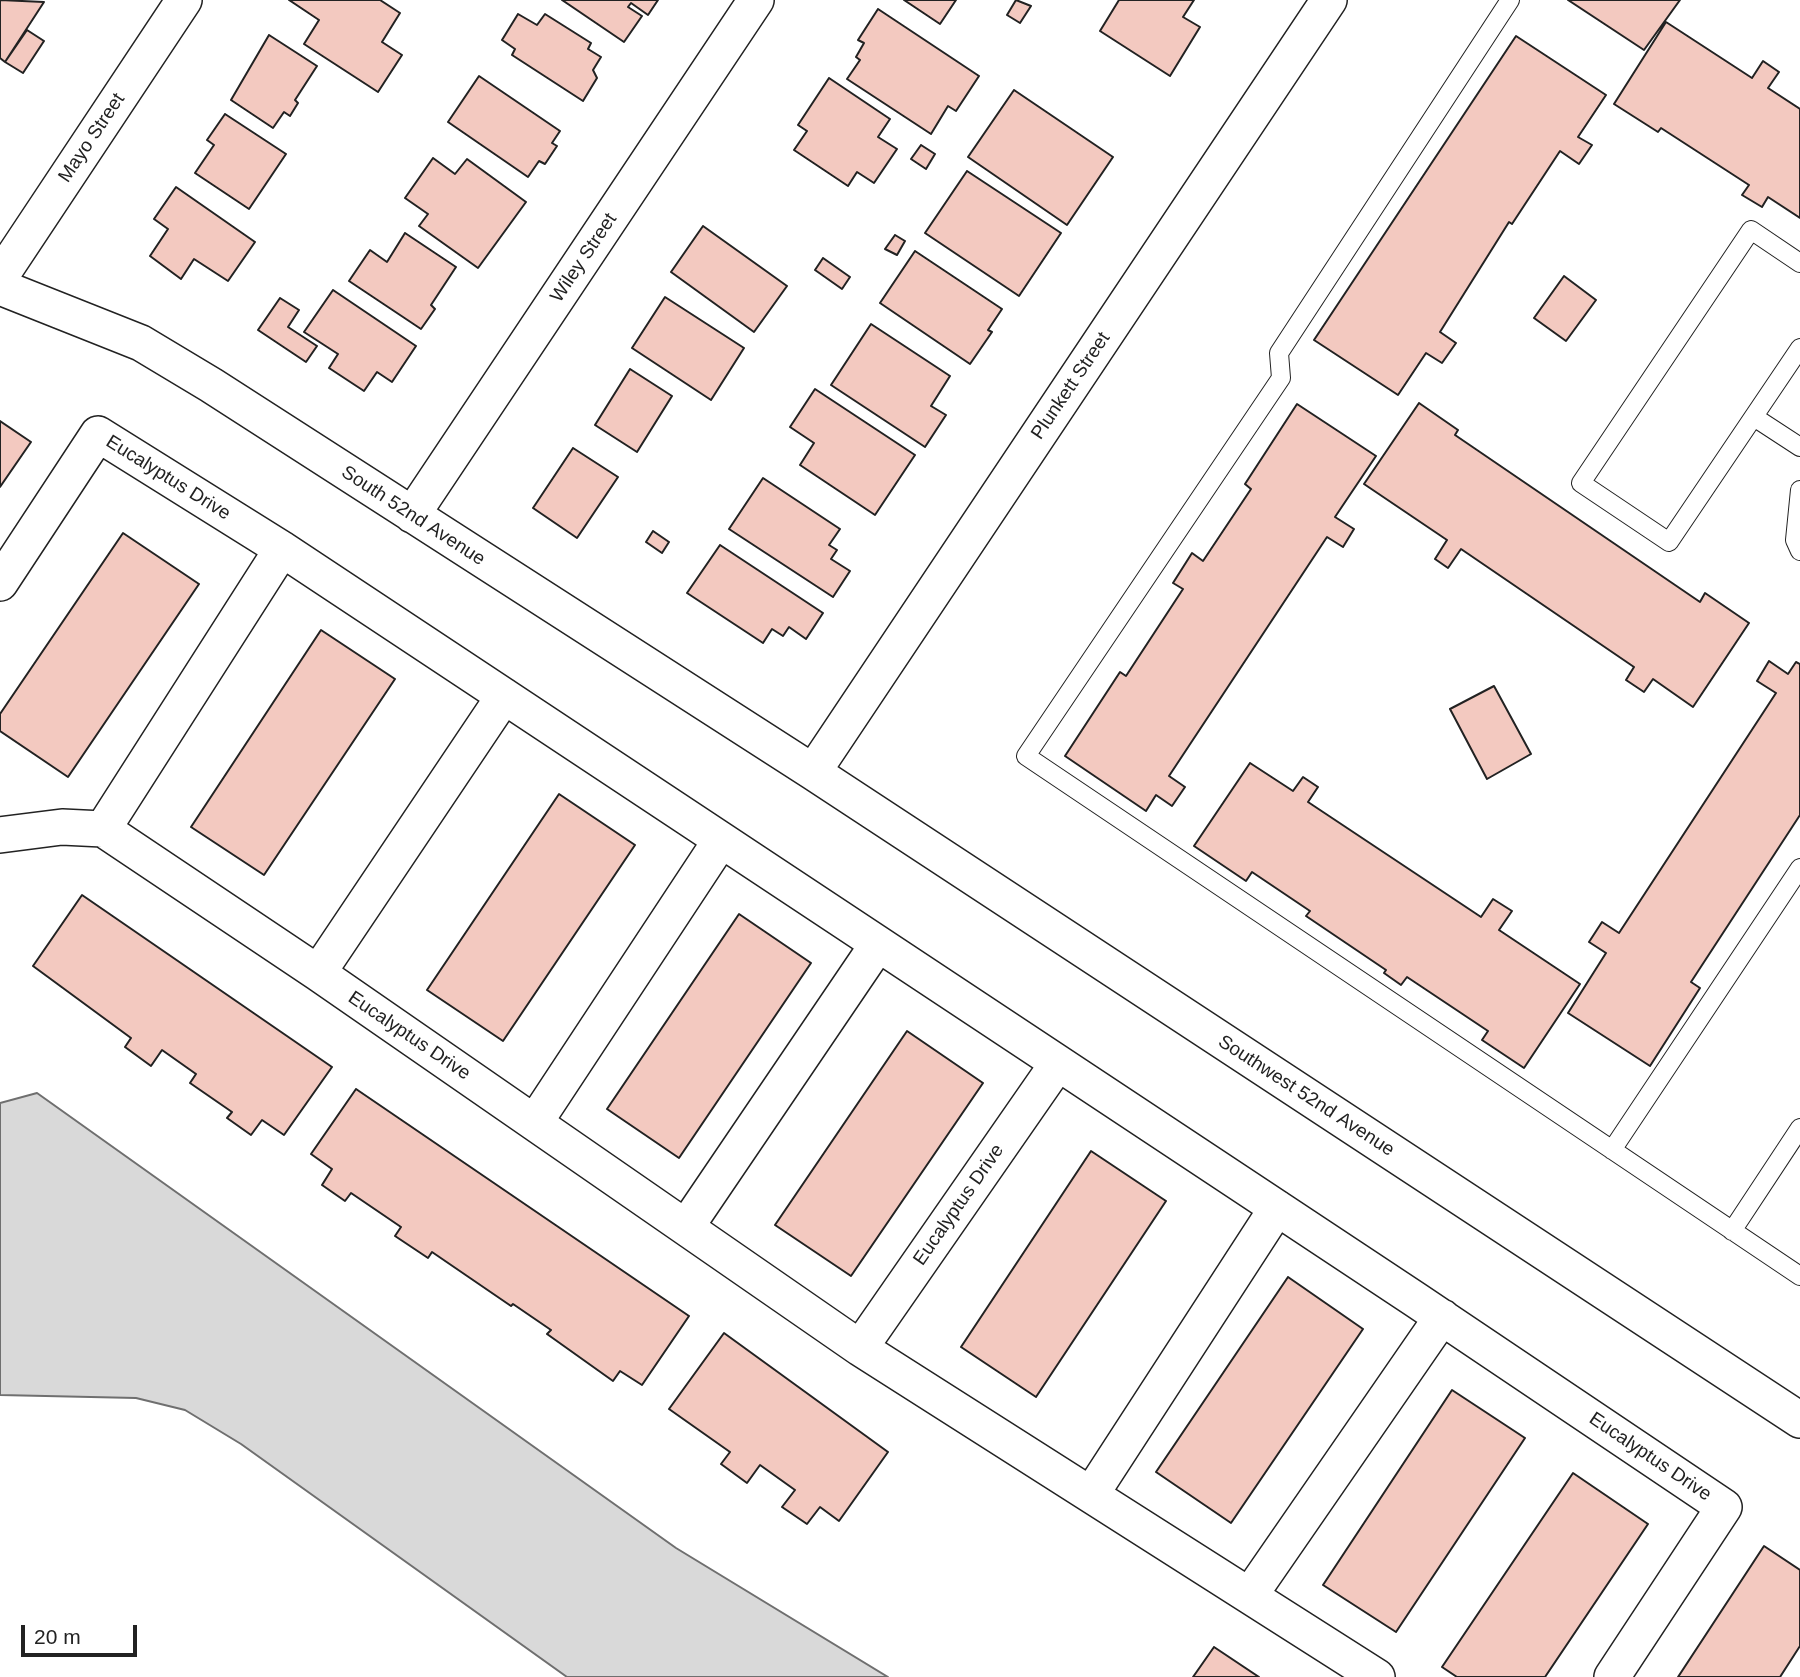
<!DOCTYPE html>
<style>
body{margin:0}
#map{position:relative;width:1800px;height:1677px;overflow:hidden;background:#fff;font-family:Arial,sans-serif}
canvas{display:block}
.scale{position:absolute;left:21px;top:1625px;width:116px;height:32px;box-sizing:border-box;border:4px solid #222;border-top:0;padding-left:9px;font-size:21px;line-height:24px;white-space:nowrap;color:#222;-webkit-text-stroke:5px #fff;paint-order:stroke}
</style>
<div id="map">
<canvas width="1800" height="1677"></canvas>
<div class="scale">20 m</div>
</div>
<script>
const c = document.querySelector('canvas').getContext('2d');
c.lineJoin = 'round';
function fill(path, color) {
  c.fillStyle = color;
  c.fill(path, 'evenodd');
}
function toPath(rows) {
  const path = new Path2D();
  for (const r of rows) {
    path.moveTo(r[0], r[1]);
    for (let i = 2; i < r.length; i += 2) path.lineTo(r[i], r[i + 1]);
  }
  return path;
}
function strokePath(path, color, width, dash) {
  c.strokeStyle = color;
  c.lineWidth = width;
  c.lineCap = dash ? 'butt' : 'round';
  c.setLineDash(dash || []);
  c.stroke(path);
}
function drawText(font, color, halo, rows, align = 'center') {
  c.font = font + ' Arial,sans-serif';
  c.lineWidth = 5;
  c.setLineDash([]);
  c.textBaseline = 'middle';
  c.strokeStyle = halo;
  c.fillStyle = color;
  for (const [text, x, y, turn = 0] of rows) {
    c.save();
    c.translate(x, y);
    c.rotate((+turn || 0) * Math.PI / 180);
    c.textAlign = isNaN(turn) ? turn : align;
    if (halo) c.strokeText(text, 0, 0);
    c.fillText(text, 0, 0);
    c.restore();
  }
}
const water = toPath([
 [37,1093,676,1548,888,1677,567,1677,241,1444,185,1410,136,1398,0,1395,0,1103,37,1093]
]);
fill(water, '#d9d9d9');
strokePath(water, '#6f6f6f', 2);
const building = toPath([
 [0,0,44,2,5,62,0,58,0,0],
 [289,0,380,0,400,13,382,42,402,55,378,92,304,44,319,20,289,0],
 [562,0,658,0,648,15,631,3,628,7,642,16,624,42,562,0],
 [904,0,956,0,940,24,904,0],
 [1016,0,1031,6,1020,23,1007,15,1016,0],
 [1119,0,1194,0,1183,17,1200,27,1170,76,1100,31,1119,0],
 [1568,0,1680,0,1644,50,1568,0],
 [878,9,979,76,956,111,948,106,931,134,847,79,860,60,856,57,864,43,858,40,878,9],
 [518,14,537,25,545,14,591,43,588,49,601,57,593,70,597,78,583,101,512,55,515,49,502,40,518,14],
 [1666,22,1752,78,1763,61,1779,72,1768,88,1800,109,1800,218,1768,197,1762,207,1742,195,1749,185,1661,128,1658,132,1614,104,1666,22],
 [27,30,44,41,23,73,5,62,27,30],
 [269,35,317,66,295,100,298,103,290,116,284,112,273,128,231,100,269,35],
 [1516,36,1606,95,1578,137,1592,145,1579,164,1560,151,1512,224,1509,222,1440,332,1456,343,1442,363,1426,353,1398,395,1314,340,1516,36],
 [479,76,560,131,552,143,557,146,545,164,539,161,528,177,448,122,479,76],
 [829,78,890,119,878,137,897,149,874,183,857,172,848,186,794,150,807,131,798,125,829,78],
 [1014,90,1113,157,1067,225,968,157,1014,90],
 [225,114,286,154,249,209,195,173,214,145,207,140,225,114],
 [921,145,935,154,926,169,911,159,921,145],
 [433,158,455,174,467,159,526,202,478,268,419,226,428,214,405,198,433,158],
 [967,171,1061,233,1019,296,925,233,967,171],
 [176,187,255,242,228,281,194,259,181,279,150,256,168,229,154,219,176,187],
 [703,226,787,286,754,332,671,272,703,226],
 [405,233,456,267,431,305,435,309,421,329,349,281,370,250,387,262,405,233],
 [895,235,905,241,897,255,885,249,895,235],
 [915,251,1002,309,988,330,992,332,970,364,880,303,915,251],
 [823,258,850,277,842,289,815,270,823,258],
 [1564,276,1596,300,1566,341,1534,318,1564,276],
 [333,290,416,346,392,382,377,372,364,391,329,368,338,354,304,332,333,290],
 [665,297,744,348,711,400,632,348,665,297],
 [280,298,299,310,288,327,317,346,306,362,258,330,280,298],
 [871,324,950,376,931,406,946,415,925,447,831,385,871,324],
 [630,369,672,396,637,452,595,425,630,369],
 [815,389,915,455,875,515,800,465,814,443,790,427,815,389],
 [1419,403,1458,430,1455,435,1700,602,1705,593,1749,623,1693,707,1653,679,1644,692,1626,680,1634,667,1461,549,1448,568,1435,559,1447,540,1364,484,1419,403],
 [1297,404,1376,456,1335,517,1354,529,1343,547,1327,537,1169,776,1185,787,1172,806,1156,795,1146,811,1065,756,1120,672,1126,676,1183,589,1173,583,1192,553,1203,561,1251,489,1245,484,1297,404],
 [0,421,31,442,0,487,0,421],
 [573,448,618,477,577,538,533,508,573,448],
 [763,478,840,529,829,545,837,550,831,559,850,571,833,597,729,529,763,478],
 [653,531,669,542,662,553,646,542,653,531],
 [123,533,199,584,68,777,0,731,0,714,123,533],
 [720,545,823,613,806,639,789,627,783,636,772,629,763,643,687,593,720,545],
 [321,630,395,679,264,875,191,827,321,630],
 [1769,661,1788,674,1796,662,1800,664,1800,815,1691,982,1700,988,1650,1066,1568,1013,1606,953,1589,942,1602,922,1619,933,1776,693,1757,681,1769,661],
 [1494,686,1531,754,1487,779,1450,709,1494,686],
 [1250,763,1293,791,1303,777,1318,787,1308,802,1481,917,1493,899,1512,911,1499,930,1580,984,1524,1068,1482,1040,1488,1031,1407,977,1401,985,1384,973,1386,970,1306,916,1310,911,1252,872,1246,881,1194,846,1250,763],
 [559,794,635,845,503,1041,427,990,559,794],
 [82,895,332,1067,284,1135,262,1120,251,1135,227,1118,232,1112,190,1083,196,1074,162,1050,151,1066,125,1047,131,1038,33,966,82,895],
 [739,914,811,963,679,1158,607,1109,739,914],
 [907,1031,983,1083,851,1276,775,1225,907,1031],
 [356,1089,689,1316,642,1385,620,1371,613,1381,547,1334,551,1330,513,1304,511,1306,432,1252,428,1258,395,1236,401,1227,351,1193,345,1201,322,1185,332,1169,311,1154,356,1089],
 [1091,1151,1166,1201,1036,1397,961,1347,1091,1151],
 [1288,1277,1363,1329,1231,1523,1156,1472,1288,1277],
 [724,1333,888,1452,839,1521,820,1507,807,1524,782,1507,795,1490,760,1465,747,1483,721,1464,730,1452,669,1409,724,1333],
 [1452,1390,1525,1438,1396,1632,1323,1585,1452,1390],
 [1573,1473,1648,1524,1545,1677,1457,1677,1442,1667,1573,1473],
 [1764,1546,1800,1570,1800,1646,1780,1677,1678,1677,1764,1546],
 [1214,1647,1259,1677,1193,1677,1214,1647]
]);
fill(building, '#f3c9c0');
strokePath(building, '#222', 2);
const service = toPath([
 [1510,0,1279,353,1281,378,1026,756,1800,1276],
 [1800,263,1751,230,1581,483,1669,542,1800,348],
 [1754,417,1800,447],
 [1800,490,1795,540,1800,551],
 [1612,1150,1800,868],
 [1732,1231,1800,1128]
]);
const minor = toPath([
 [0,277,184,0],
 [0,287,141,343,211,385,813,772,1800,1420],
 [412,515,756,0],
 [0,583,98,434,282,549,1416,1300,1724,1507,1612,1677],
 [813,772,1329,0],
 [103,829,282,549],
 [0,835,62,827,103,829,318,973,860,1348,1377,1677],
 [318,973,504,696],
 [535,1122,721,840],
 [686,1227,878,944],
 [860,1348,1058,1063],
 [1092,1493,1277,1208],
 [1250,1595,1442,1317]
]);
strokePath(service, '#222', 20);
strokePath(minor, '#222', 38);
strokePath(service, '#fff', 18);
strokePath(minor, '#fff', 35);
drawText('19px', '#222', '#fff', [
 ["Mayo Street",92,138,-56],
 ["Wiley Street",584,258,-56],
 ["Plunkett Street",1071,386,-56],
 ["Eucalyptus Drive",168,478,32],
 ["South 52nd Avenue",413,516,33],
 ["Eucalyptus Drive",409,1036,34],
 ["Southwest 52nd Avenue",1306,1096,33],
 ["Eucalyptus Drive",959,1205,-55],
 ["Eucalyptus Drive",1650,1457,34]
]);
</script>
